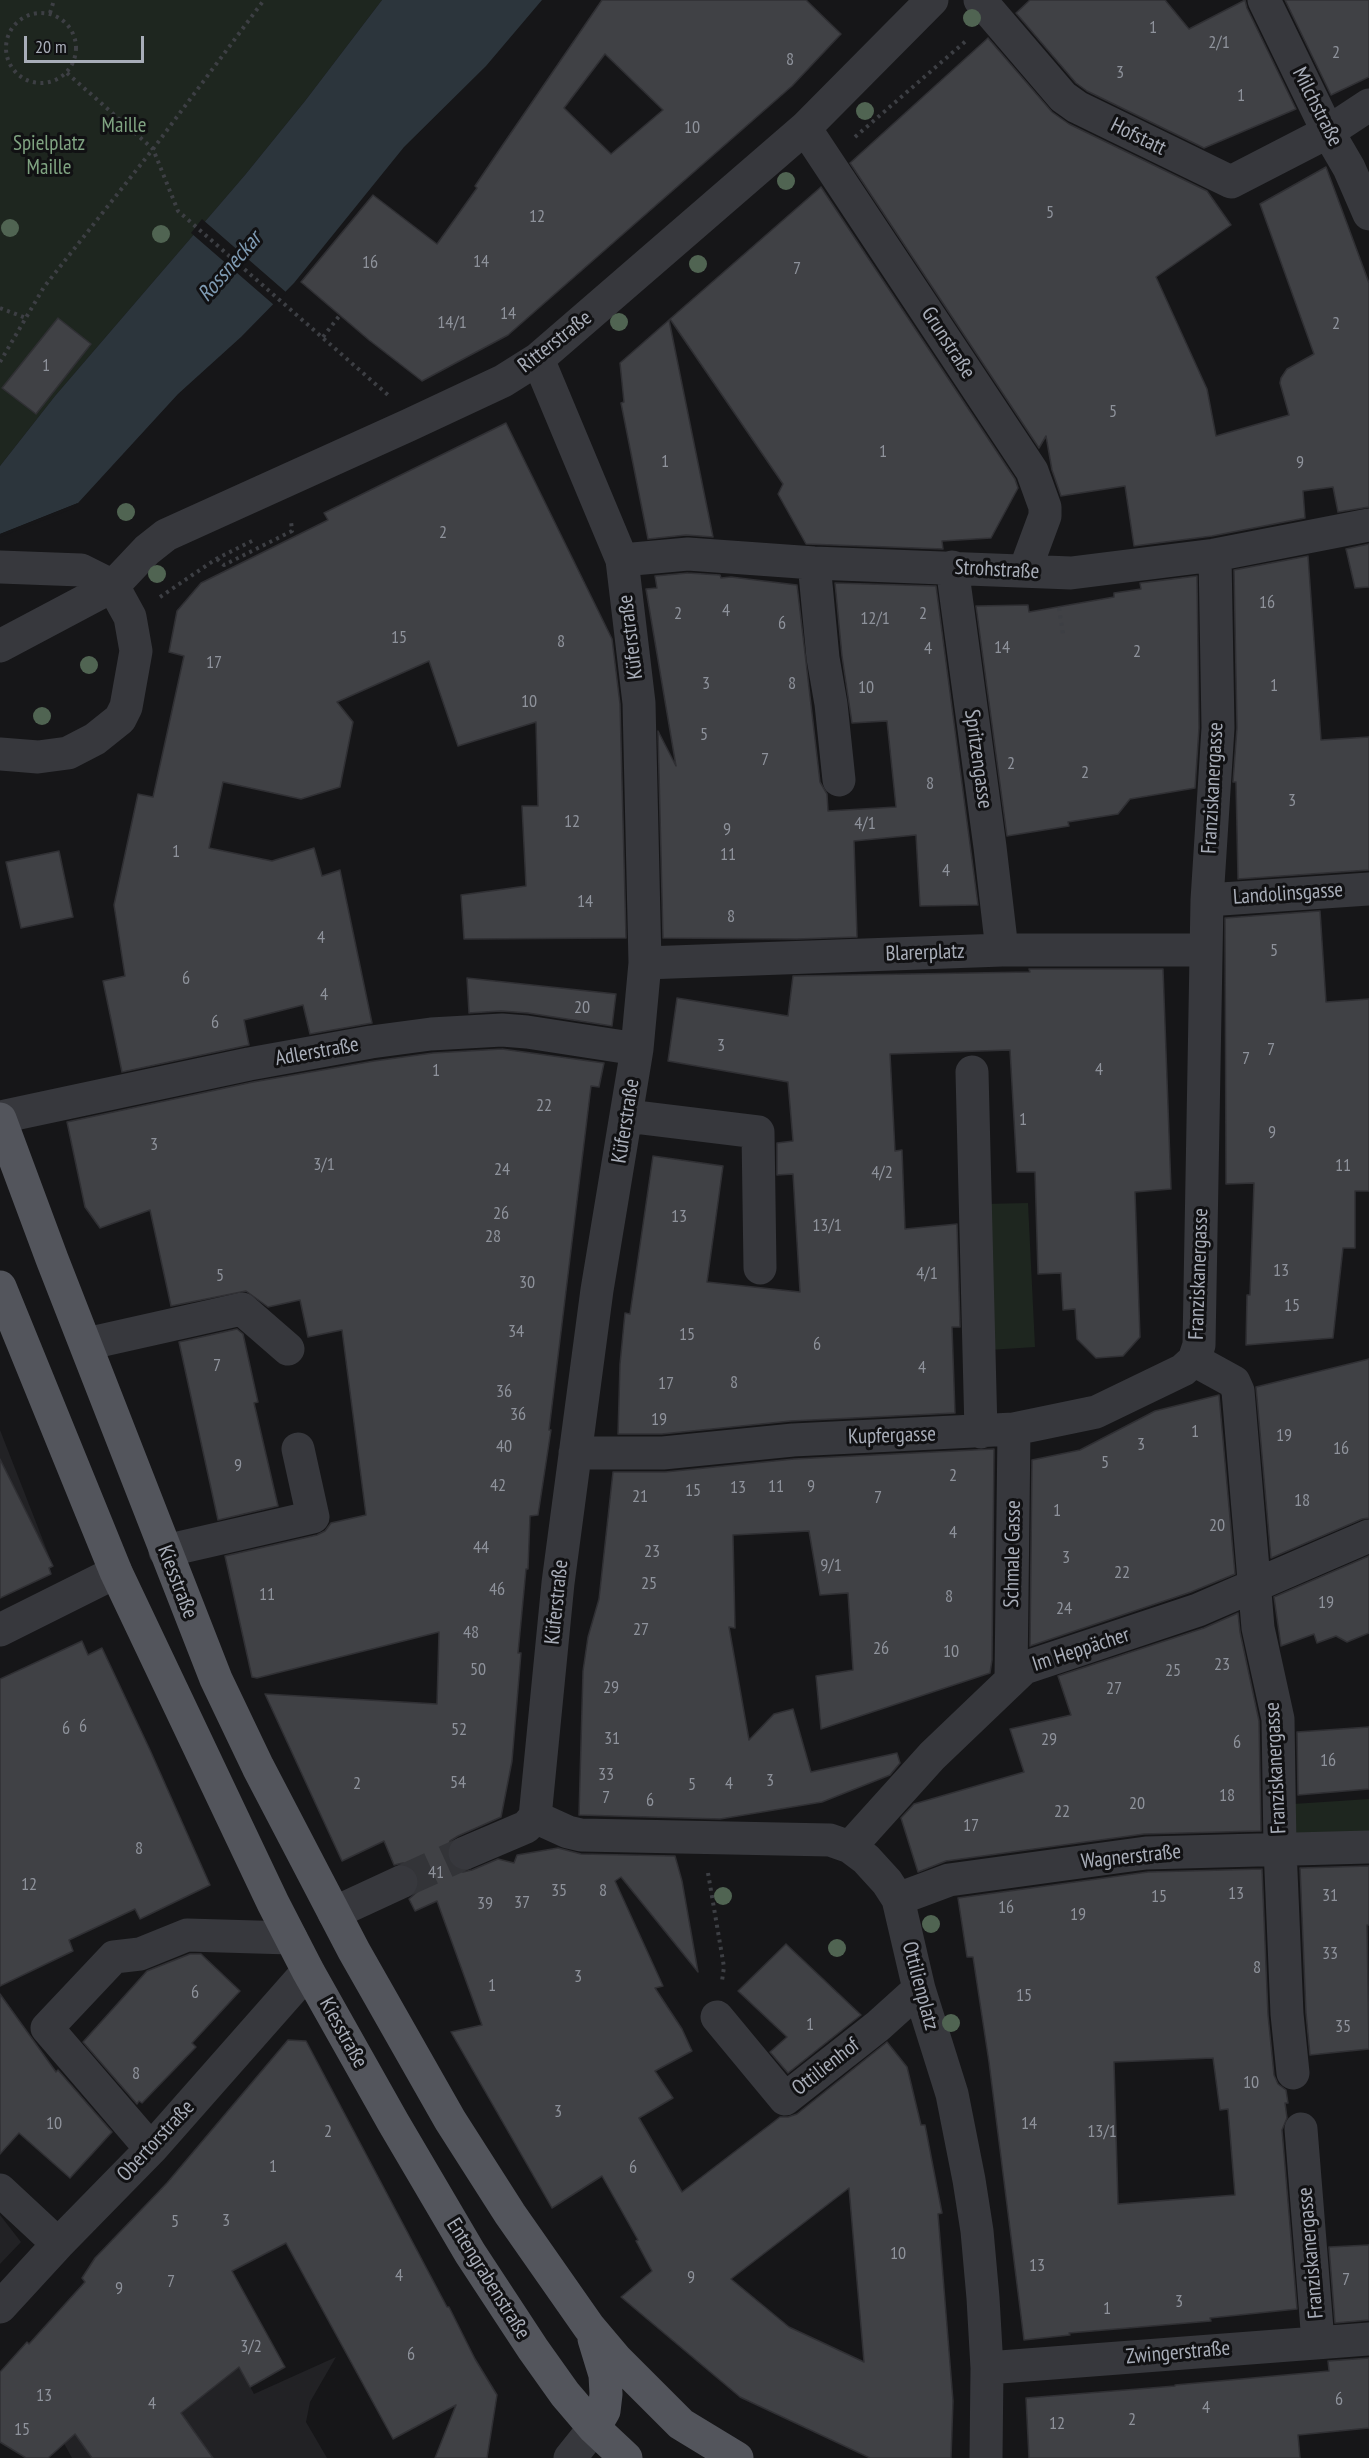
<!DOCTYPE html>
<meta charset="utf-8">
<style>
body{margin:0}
#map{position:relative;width:1369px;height:2458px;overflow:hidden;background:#161618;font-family:"PT Sans Narrow",sans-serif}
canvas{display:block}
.scale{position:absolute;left:24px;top:36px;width:120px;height:27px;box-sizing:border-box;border:3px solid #a8adb8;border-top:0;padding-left:8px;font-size:18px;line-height:21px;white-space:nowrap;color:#a8adb8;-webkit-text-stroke:4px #111113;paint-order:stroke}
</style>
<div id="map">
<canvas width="1369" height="2458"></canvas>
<div class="scale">20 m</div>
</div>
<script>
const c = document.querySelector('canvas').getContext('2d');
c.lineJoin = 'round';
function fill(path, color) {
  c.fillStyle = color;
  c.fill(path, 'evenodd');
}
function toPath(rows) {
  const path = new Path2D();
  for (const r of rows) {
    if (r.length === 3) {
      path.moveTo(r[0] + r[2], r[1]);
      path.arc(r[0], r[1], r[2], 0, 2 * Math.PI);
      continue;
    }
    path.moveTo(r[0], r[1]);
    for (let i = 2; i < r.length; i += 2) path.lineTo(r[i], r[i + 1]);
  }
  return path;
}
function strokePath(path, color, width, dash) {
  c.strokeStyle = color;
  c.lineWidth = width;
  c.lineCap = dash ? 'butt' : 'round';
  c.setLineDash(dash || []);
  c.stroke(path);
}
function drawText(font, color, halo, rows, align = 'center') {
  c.font = font + ' "PT Sans Narrow",sans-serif';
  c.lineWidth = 6;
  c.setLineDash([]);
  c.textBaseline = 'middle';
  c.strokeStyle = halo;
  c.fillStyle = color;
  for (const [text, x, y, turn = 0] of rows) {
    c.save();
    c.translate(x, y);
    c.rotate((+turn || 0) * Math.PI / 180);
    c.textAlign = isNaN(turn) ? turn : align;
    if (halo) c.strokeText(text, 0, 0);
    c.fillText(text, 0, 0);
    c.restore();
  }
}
fill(toPath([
 [0,1430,53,1566,49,1568,51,1574,0,1598],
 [0,2215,21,2242,0,2264],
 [218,2326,254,2394,336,2357,310,2402,306,2422,327,2458,72,2458,60,2436]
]), '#222225');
fill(toPath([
 [0,0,382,0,305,101,245,175,55,396,0,466],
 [1028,1203,1035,1347,989,1350,984,1204],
 [1369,1799,1369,1834,1295,1837,1293,1804]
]), '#1e261f');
fill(toPath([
 [382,0,542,0,486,66,404,147,294,283,241,337,178,394,78,503,0,534,0,466,55,396,245,175,305,101]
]), '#2c353c');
fill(toPath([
 [202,219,287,293,274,305,191,233],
 [78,503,74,508,0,537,0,534]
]), '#161618');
const building = toPath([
 [602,0,806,0,841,34,792,86,508,335,422,381,369,340,301,282,373,195,437,244,477,188,475,186,502,146,602,0],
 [605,54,663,110,611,154,564,108,605,54],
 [1030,0,1165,0,1189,29,1245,0,1247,8,1296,109,1204,148,1087,91,1076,83,1016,13,1030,0],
 [1285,0,1369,0,1369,77,1331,95,1285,0],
 [988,38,1052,112,1069,124,1207,191,1231,225,1156,277,1207,389,1216,436,1289,415,1280,383,1281,378,1287,369,1314,354,1260,204,1326,167,1369,283,1369,507,1338,512,1333,487,1303,491,1305,518,1212,536,1134,546,1125,486,1061,496,1052,470,1046,436,1039,448,850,163,988,38],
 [821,187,1015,479,1018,488,991,538,942,541,943,549,806,544,778,494,783,484,670,319,821,187],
 [58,318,91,344,36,414,2,388,58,318],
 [669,320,713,537,686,535,648,539,621,403,624,402,620,363,669,320],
 [506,423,612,639,620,704,626,938,464,939,461,895,526,886,522,806,538,806,536,722,458,746,429,661,337,702,353,722,340,787,301,799,223,782,209,848,272,861,314,848,322,876,340,870,372,1023,310,1034,303,1005,244,1020,249,1045,122,1072,103,981,125,976,114,905,138,794,153,797,184,656,169,652,177,611,201,583,328,520,324,513,506,423],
 [1369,544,1369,587,1355,588,1346,549,1369,544],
 [1308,556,1321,740,1369,737,1369,870,1238,879,1236,782,1233,782,1237,728,1234,570,1308,556],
 [688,573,720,575,721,578,731,577,797,585,820,782,827,794,828,811,896,807,887,721,852,723,842,656,835,583,936,586,978,905,920,906,916,835,854,841,857,937,797,939,663,938,658,731,676,766,646,589,657,588,655,576,688,573],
 [1197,576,1199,728,1195,788,1130,799,1118,814,1068,822,1069,826,1007,836,976,606,1028,605,1029,612,1114,597,1114,593,1141,589,1140,583,1197,576],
 [59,851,73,917,21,928,6,862,59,851],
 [1320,911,1326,1002,1369,999,1369,1191,1355,1191,1355,1248,1343,1248,1333,1338,1246,1345,1247,1295,1250,1295,1254,1183,1226,1184,1225,918,1320,911],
 [1029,969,1163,969,1171,1189,1135,1192,1140,1337,1123,1356,1096,1358,1077,1339,1075,1309,1063,1310,1061,1273,1038,1274,1035,1172,1017,1172,1010,1050,890,1054,895,1151,902,1150,905,1229,957,1224,960,1327,952,1327,955,1413,791,1421,662,1434,618,1434,620,1364,625,1313,630,1314,653,1156,723,1166,707,1282,800,1292,793,1174,777,1175,777,1143,793,1141,788,1082,668,1061,677,998,788,1016,793,976,1030,972,1029,969],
 [467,978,616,994,612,1026,528,1013,501,1011,469,1013,467,978],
 [502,1049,604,1063,599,1087,591,1086,549,1430,551,1430,538,1515,530,1516,528,1569,526,1569,518,1653,521,1653,512,1761,501,1817,458,1836,450,1841,447,1850,448,1860,454,1868,463,1872,472,1870,498,1859,514,1863,517,1855,558,1848,581,1854,675,1856,682,1881,698,1972,621,1877,615,1881,663,1986,655,1988,682,2029,692,2051,655,2071,673,2098,639,2118,682,2192,780,2117,788,2117,797,2114,887,2042,907,2067,921,2125,925,2125,942,2213,938,2214,953,2401,951,2458,870,2458,740,2397,621,2297,652,2271,636,2241,638,2240,602,2176,552,2208,451,2032,482,2025,437,1901,415,1911,409,1899,417,1892,420,1884,418,1875,411,1866,403,1863,394,1865,384,1841,342,1861,265,1694,437,1704,439,1632,257,1678,252,1677,225,1556,317,1535,325,1531,331,1523,366,1515,342,1330,308,1337,300,1300,268,1307,246,1291,171,1306,150,1210,100,1228,85,1207,67,1122,253,1082,374,1061,433,1053,502,1049],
 [849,2188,864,2362,789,2327,731,2279,849,2188],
 [237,1329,243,1334,258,1402,254,1403,278,1506,218,1520,179,1342,237,1329],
 [1369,1359,1369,1518,1362,1519,1271,1558,1256,1387,1369,1359],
 [1219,1395,1235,1574,1191,1592,1030,1646,1032,1460,1080,1450,1155,1411,1219,1395],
 [994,1449,992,1660,990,1673,821,1729,816,1676,853,1670,848,1593,820,1595,809,1531,733,1535,735,1628,729,1627,749,1740,774,1714,793,1709,811,1772,897,1753,900,1763,890,1775,822,1802,720,1819,579,1815,583,1671,588,1637,599,1599,613,1472,665,1472,794,1459,994,1449],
 [0,1459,53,1566,49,1568,51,1574,0,1598,0,1459],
 [1369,1556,1369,1633,1347,1642,1336,1636,1317,1643,1314,1634,1281,1646,1274,1597,1369,1556],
 [1238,1613,1240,1632,1259,1721,1261,1831,1144,1834,946,1861,918,1872,901,1818,914,1804,1024,1772,1010,1729,1071,1715,1058,1676,1204,1628,1238,1613],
 [82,1641,88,1655,102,1648,150,1750,210,1885,140,1919,135,1909,69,1940,73,1951,0,1986,0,1679,82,1641],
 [1369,1727,1369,1789,1298,1795,1297,1732,1369,1727],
 [1369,1866,1369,1925,1367,1925,1369,2049,1310,2055,1306,2013,1300,1868,1369,1866],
 [1262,1869,1268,2015,1274,2075,1278,2084,1286,2090,1288,2103,1285,2103,1287,2118,1282,2130,1297,2309,1210,2318,1211,2321,1069,2333,1070,2335,1024,2340,989,2062,973,1957,967,1957,958,1898,1148,1872,1262,1869],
 [1213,2058,1220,2110,1228,2109,1235,2195,1118,2204,1114,2062,1213,2058],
 [786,1944,861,2015,788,2073,770,2052,787,2037,738,1991,786,1944],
 [190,1954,201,1954,240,1991,192,2043,196,2047,142,2103,139,2101,137,2104,83,2042,147,1971,190,1954],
 [0,1994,56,2072,58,2070,112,2132,70,2178,19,2133,0,2154,0,1994],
 [288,2040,306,2041,447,2307,449,2307,475,2359,497,2395,487,2458,435,2458,456,2405,393,2439,286,2243,232,2271,285,2367,250,2387,239,2367,181,2413,213,2458,92,2458,75,2434,48,2458,26,2458,0,2442,0,2372,27,2342,29,2344,85,2282,82,2278,95,2258,167,2183,288,2040],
 [1369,2245,1369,2320,1335,2323,1329,2247,1369,2245],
 [1369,2358,1369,2428,1298,2435,1300,2458,1029,2458,1026,2398,1175,2386,1175,2385,1329,2371,1328,2361,1369,2358]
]);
fill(building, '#404145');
strokePath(building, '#303034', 1.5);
strokePath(toPath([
 [401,1882,465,1853]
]), '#333438', 33, [33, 16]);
strokePath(toPath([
 [41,48,35],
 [50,13,54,0],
 [67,73,153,149,178,211,388,395],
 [855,137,967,40],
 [0,308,26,318],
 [323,337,340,315],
 [0,362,44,287,153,149,264,0],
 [217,559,224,565,292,531,291,521],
 [160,597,216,559,256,539],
 [1059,608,1063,634],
 [708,1873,724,1967,722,1981]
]), '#3d3f44', 4, [3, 4.5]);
strokePath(toPath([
 [980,0,1063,97,1077,107,1231,182,1328,132,1369,105],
 [1264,0,1328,132,1349,168,1369,214],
 [805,128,1032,471,1045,507,1045,516,1025,570],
 [622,560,688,554,814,563,1071,573,1215,555,1369,525],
 [814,563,823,658,831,704,839,780],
 [0,567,81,570,113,586],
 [952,567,990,847,1002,950],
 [0,646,113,586,147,550,166,535,409,425,503,381,538,359,805,128,932,0],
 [0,754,38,757,68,753,95,739,120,719,126,707,136,651,130,617,113,586],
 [1207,900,1369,889],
 [645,963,1002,950,1205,950],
 [972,1072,981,1432],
 [627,1116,758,1132,760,1268],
 [0,1117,249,1064,371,1042,431,1034,502,1030,527,1032,637,1049],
 [86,1344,242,1309,288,1349],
 [1194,1360,1234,1382,1238,1391,1258,1628,1278,1719,1280,1848,1287,2014,1293,2073],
 [575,1453,663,1453,793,1440,1014,1429,1096,1412,1183,1370,1194,1360,1199,1345,1207,900,1218,728,1215,555],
 [165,1551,313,1517,298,1449],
 [0,1630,116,1572],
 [1011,1678,1014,1429],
 [535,1817,568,1832,581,1835,830,1840,850,1847,866,1859,887,1882,898,1899,919,1989,952,2094,969,2180,977,2231,983,2298,987,2368,986,2458],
 [850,1847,932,1756,1024,1668,1198,1610,1369,1536],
 [465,1853,526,1827,535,1817,558,1583,597,1290,637,1049,645,963,639,703,622,560,538,359],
 [898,1899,949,1880,1146,1853,1369,1847],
 [334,1913,401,1882],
 [717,2017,785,2099,878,2026,919,1989],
 [1301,2129,1318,2342],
 [151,2149,47,2028,114,1957,140,1954,187,1935,291,1938],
 [0,2190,58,2244],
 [0,2307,58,2244,151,2149,308,1971],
 [987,2368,1369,2339],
 [570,2458,594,2428]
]), '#37383d', 33);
strokePath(toPath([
 [0,1119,52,1259,216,1679,258,1767,354,1951,450,2120,510,2214,589,2327,616,2359,681,2424,737,2458],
 [0,1287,116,1572,273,1903,308,1971,393,2122,470,2253,533,2349,565,2394,594,2428,626,2458],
 [594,2428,604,2411,606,2394,605,2375,594,2339]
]), '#53555c', 33);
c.fillStyle = '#506452';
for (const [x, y] of [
 [972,18],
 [865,111],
 [786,181],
 [10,228],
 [161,234],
 [698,264],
 [619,322],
 [126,512],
 [157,574],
 [89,665],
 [42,716],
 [723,1896],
 [931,1924],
 [837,1948],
 [951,2023]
]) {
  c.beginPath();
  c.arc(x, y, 9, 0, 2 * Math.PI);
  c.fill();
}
drawText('18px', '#8e929b', null, [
 ["1",1153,28],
 ["2/1",1219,43],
 ["2",1336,53],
 ["8",790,60],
 ["3",1120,73],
 ["1",1241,96],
 ["10",692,128],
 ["5",1050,213],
 ["12",537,217],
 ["14",481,262],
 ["16",370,263],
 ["7",797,269],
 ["14",508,314],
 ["14/1",452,323],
 ["2",1336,324],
 ["1",46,366],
 ["5",1113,412],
 ["1",883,452],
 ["1",665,462],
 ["9",1300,463],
 ["2",443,533],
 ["16",1267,603],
 ["4",726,611],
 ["2",678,614],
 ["2",923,614],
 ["12/1",875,619],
 ["6",782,624],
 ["15",399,638],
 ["8",561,642],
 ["14",1002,648],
 ["4",928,649],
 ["2",1137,652],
 ["17",214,663],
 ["3",706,684],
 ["8",792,684],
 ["1",1274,686],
 ["10",866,688],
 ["10",529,702],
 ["5",704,735],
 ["7",765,760],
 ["2",1011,764],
 ["2",1085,773],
 ["8",930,784],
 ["3",1292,801],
 ["12",572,822],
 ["4/1",865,824],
 ["9",727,830],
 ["1",176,852],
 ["11",728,855],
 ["4",946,871],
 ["14",585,902],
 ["8",731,917],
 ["4",321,938],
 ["5",1274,951],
 ["6",186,979],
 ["4",324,995],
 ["20",582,1008],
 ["6",215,1023],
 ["3",721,1046],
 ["7",1271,1050],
 ["7",1246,1059],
 ["4",1099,1070],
 ["1",436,1071],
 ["22",544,1106],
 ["1",1023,1120],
 ["9",1272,1133],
 ["3",154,1145],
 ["3/1",324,1165],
 ["11",1343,1166],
 ["24",502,1170],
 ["4/2",882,1173],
 ["26",501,1214],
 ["13",679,1217],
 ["13/1",827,1226],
 ["28",493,1237],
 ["13",1281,1271],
 ["4/1",927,1274],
 ["5",220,1276],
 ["30",527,1283],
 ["15",1292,1306],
 ["34",516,1332],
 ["15",687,1335],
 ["6",817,1345],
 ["7",217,1366],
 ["4",922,1368],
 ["8",734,1383],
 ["17",666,1384],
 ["36",504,1392],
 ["36",518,1415],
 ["19",659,1420],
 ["1",1195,1432],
 ["19",1284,1436],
 ["3",1141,1445],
 ["40",504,1447],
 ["16",1341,1449],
 ["5",1105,1463],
 ["9",238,1466],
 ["2",953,1476],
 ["42",498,1486],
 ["11",776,1487],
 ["9",811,1487],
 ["13",738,1488],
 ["15",693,1491],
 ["21",640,1497],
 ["7",878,1498],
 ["18",1302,1501],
 ["1",1057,1511],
 ["20",1217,1526],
 ["4",953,1533],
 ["44",481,1548],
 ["23",652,1552],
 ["3",1066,1558],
 ["9/1",831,1566],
 ["22",1122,1573],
 ["25",649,1584],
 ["46",497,1590],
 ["11",267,1595],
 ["8",949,1597],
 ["19",1326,1603],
 ["24",1064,1609],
 ["27",641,1630],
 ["48",471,1633],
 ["26",881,1649],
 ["10",951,1652],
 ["23",1222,1665],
 ["50",478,1670],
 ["25",1173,1671],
 ["29",611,1688],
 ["27",1114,1689],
 ["6",83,1727],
 ["6",66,1729],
 ["52",459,1730],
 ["31",612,1739],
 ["29",1049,1740],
 ["6",1237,1743],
 ["16",1328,1761],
 ["33",606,1775],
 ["3",770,1781],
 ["54",458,1783],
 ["2",357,1784],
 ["4",729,1784],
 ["5",692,1785],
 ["18",1227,1796],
 ["7",606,1798],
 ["6",650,1801],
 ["20",1137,1804],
 ["22",1062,1812],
 ["17",971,1826],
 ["8",139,1849],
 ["41",436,1873],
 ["12",29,1885],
 ["35",559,1891],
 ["8",603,1891],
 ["13",1236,1894],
 ["31",1330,1896],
 ["15",1159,1897],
 ["37",522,1903],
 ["39",485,1904],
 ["16",1006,1908],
 ["19",1078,1915],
 ["33",1330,1954],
 ["8",1257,1968],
 ["3",578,1977],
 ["1",492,1986],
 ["6",195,1993],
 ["15",1024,1996],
 ["1",810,2025],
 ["35",1343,2027],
 ["8",136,2074],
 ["10",1251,2083],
 ["3",558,2112],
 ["10",54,2124],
 ["14",1029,2124],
 ["2",328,2132],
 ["13/1",1102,2132],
 ["1",273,2167],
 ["6",633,2168],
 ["3",226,2221],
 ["5",175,2222],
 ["10",898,2254],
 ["13",1037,2266],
 ["4",399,2276],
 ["9",691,2278],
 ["7",1346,2280],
 ["7",171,2282],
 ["9",119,2289],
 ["3",1179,2302],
 ["1",1107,2309],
 ["3/2",251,2347],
 ["6",411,2355],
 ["13",44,2396],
 ["6",1339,2400],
 ["4",152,2404],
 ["4",1206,2408],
 ["2",1132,2420],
 ["12",1057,2424],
 ["15",22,2430]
]);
drawText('21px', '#a8adb8', '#111113', [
 ["Milchstraße",1317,107,63],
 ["Hofstatt",1138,137,26],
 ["Ritterstraße",555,342,-38],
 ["Grunstraße",948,343,57],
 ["Strohstraße",997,570,3],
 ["Küferstraße",631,637,-97],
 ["Spritzengasse",978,759,82],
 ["Franziskanergasse",1213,788,-87],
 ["Landolinsgasse",1288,894,-4],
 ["Blarerplatz",925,953,-2],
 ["Adlerstraße",317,1052,-10],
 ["Küferstraße",626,1121,-81],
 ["Franziskanergasse",1199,1274,-88],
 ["Kupfergasse",892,1436,-2],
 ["Schmale Gasse",1013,1554,-89],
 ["Kiesstraße",177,1582,69],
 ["Küferstraße",557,1602,-84],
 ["Im Heppächer",1081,1650,-18],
 ["Franziskanergasse",1276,1768,-93],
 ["Wagnerstraße",1131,1857,-6],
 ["Ottilienplatz",920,1986,75],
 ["Kiesstraße",343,2033,61],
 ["Ottilienhof",826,2067,-38],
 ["Obertorstraße",156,2141,-47],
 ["Franziskanergasse",1311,2253,-95],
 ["Entengrabenstraße",488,2279,58],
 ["Zwingerstraße",1178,2353,-5]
]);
drawText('21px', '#7fa381', '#111113', [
 ["Maille",124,126],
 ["Spielplatz",49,144],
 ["Maille",49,168]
]);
drawText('italic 22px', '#7f9bb3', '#111113', [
 ["Rossneckar",230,267,-49]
]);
</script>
